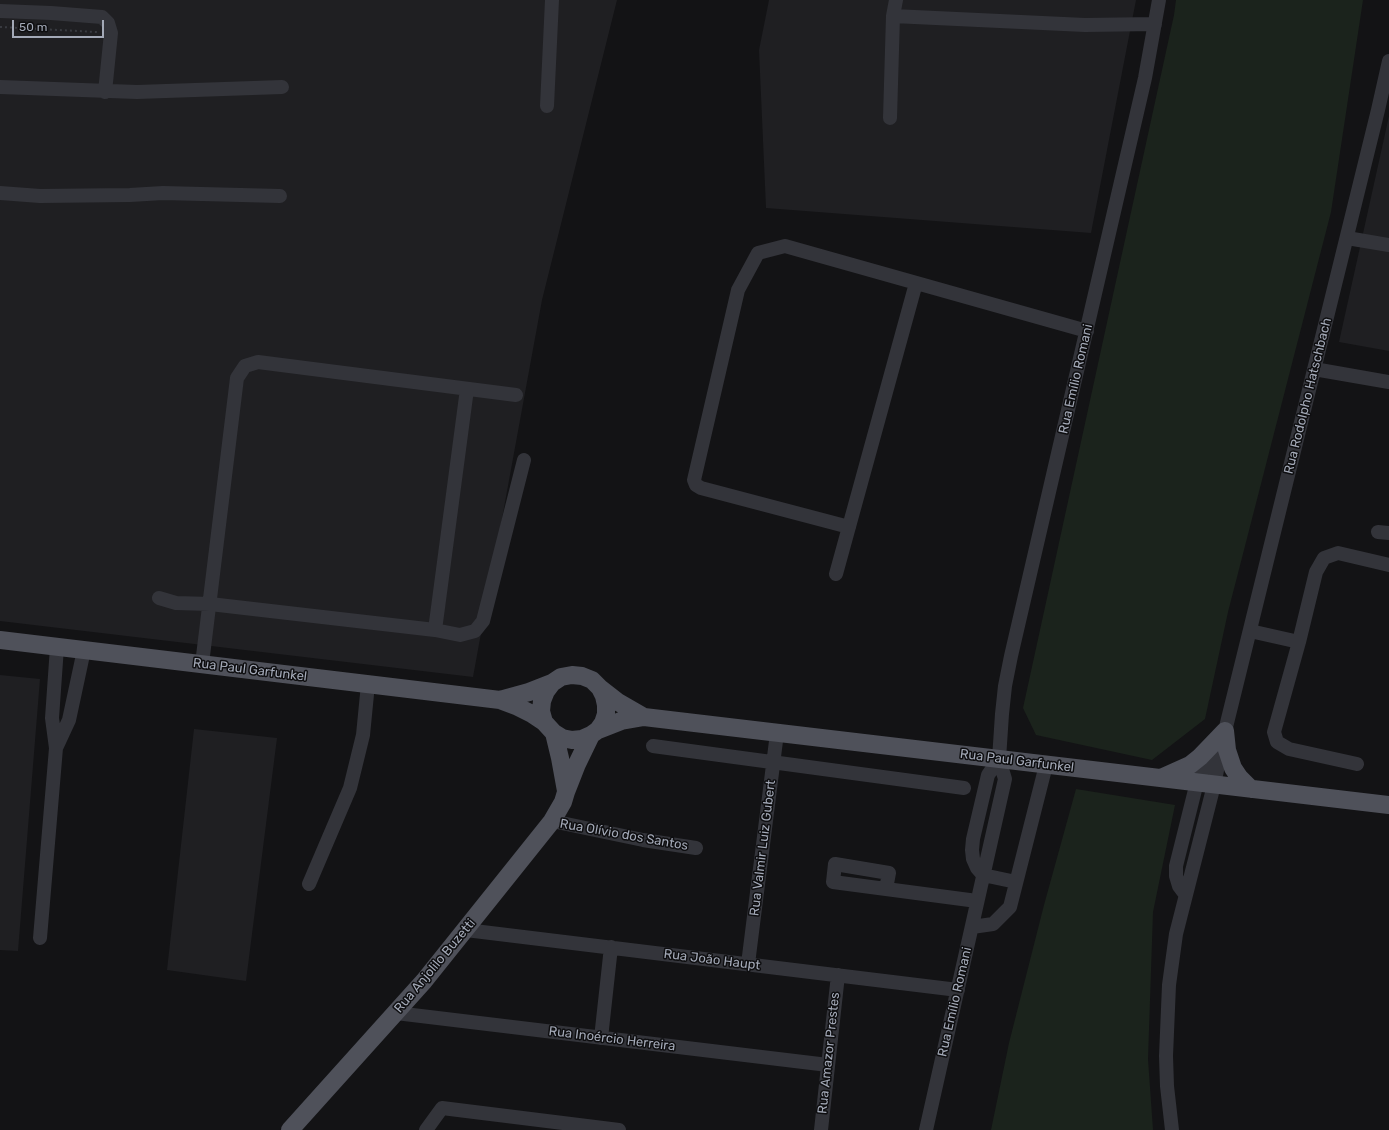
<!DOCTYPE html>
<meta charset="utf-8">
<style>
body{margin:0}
#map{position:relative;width:1389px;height:1130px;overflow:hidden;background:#131315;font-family:Rubik,sans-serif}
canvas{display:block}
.scale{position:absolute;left:12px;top:20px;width:92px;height:18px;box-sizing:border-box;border:2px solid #a3a9b7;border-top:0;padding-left:5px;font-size:12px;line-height:14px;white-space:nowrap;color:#a3a9b7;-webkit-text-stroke:3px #0e0e10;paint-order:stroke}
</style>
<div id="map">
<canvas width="1389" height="1130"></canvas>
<div class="scale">50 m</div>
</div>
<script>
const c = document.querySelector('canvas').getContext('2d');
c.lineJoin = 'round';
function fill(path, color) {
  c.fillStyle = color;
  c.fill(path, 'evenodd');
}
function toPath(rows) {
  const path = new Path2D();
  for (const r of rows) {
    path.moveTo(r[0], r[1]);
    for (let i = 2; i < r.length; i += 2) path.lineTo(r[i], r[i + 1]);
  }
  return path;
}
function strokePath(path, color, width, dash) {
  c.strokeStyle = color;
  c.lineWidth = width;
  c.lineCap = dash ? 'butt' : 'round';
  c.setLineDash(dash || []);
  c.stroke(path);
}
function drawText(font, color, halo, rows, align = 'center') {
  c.font = font + ' Rubik,sans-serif';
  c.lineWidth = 3;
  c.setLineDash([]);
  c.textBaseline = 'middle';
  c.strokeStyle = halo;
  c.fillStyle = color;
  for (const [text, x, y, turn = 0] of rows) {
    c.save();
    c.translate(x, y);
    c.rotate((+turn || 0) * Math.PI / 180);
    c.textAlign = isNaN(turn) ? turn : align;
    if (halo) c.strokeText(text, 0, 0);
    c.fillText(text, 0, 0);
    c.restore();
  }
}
fill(toPath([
 [0,0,617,0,542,300,473,677,0,621],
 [769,0,1136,0,1091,233,766,208,759,50],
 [1389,116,1389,351,1339,342],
 [0,675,40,679,18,951,0,950],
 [194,729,277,738,246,981,167,970]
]), '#1f1f22');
fill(toPath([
 [1176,0,1363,0,1331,212,1228,612,1205,719,1152,760,1036,735,1023,708,1174,15],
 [1076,789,1175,805,1153,912,1148,1059,1153,1130,991,1130,1009,1043,1044,905]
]), '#1b231c');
strokePath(toPath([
 [0,27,97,32]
]), '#393b41', 2, [2, 3]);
strokePath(toPath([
 [0,11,51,13,102,17,108,23,111,33,105,92],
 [893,16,896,0],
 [0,87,137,92,282,87],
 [547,106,552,0],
 [890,118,893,16,1085,25,1155,24],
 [0,193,40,196,130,195,163,193,280,196],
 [1347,238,1389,245],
 [1314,369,1389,382],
 [849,527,701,488,696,485,694,480,738,290,758,253,785,246,1087,331],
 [1378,532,1389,533],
 [836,574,916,283],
 [159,598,176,603,210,604,435,630,467,389],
 [435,630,460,635,475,631,483,621,524,460],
 [1250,631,1299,642],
 [202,664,237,378,245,366,258,362,516,395],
 [653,746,964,788],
 [56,748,69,720,84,650],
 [1357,764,1289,749,1277,742,1274,732,1299,642,1316,572,1324,558,1338,553,1389,565],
 [552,821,643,840,696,848],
 [983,875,977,868,973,859,972,850,973,839,988,775,999,759],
 [983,875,1016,882],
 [309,884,350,788,363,735,368,684],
 [886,889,889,873,835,864,833,882,886,889,977,901],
 [1185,894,1179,886,1176,876,1176,866,1197,782,1217,745],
 [972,927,993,924,1010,907,1046,765],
 [466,930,958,990],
 [40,938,56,748,52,718,57,647],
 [748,964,777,733],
 [396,1013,828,1065],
 [601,1038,611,947],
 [426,1130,442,1108,619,1130],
 [821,1130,838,975],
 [926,1130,1005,779,999,759,1002,714,1005,686,1011,656,1145,78,1159,0],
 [1172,1130,1167,1086,1166,1056,1169,985,1176,934,1214,785,1225,731,1378,110,1389,61]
]), '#33343a', 14);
strokePath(toPath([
 [0,640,500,700,516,706,532,714,544,722,554,733,562,738,572,740,582,739,591,735,598,730,603,723,606,714,606,705,604,696,600,688,592,680,582,676,572,675,561,677,552,683,546,691,542,701,541,711,544,722],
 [600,688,618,702,644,717],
 [500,700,529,692,552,683],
 [598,730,621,721,644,717,1389,805],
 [1225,731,1227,750,1233,768,1239,777,1251,789],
 [554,733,560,758,566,791],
 [1161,778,1190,765,1200,757,1225,731],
 [290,1130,424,981,552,821,563,802,566,792,577,764,591,735]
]), '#4f515a', 18);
drawText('13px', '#a3a9b7', '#0e0e10', [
 ["Rua Emílio Romani",1076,379,-77],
 ["Rua Rodolpho Hatschbach",1308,396,-76],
 ["Rua Paul Garfunkel",250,670,7],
 ["Rua Paul Garfunkel",1017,761,7],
 ["Rua Olívio dos Santos",624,835,10],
 ["Rua Valmir Luiz Gubert",763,848,-83],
 ["Rua João Haupt",712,960,7],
 ["Rua Anjolilo Buzetti",435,966,-50],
 ["Rua Emílio Romani",955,1002,-77],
 ["Rua Inoércio Herreira",612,1039,7],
 ["Rua Amazor Prestes",829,1053,-84]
]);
</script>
